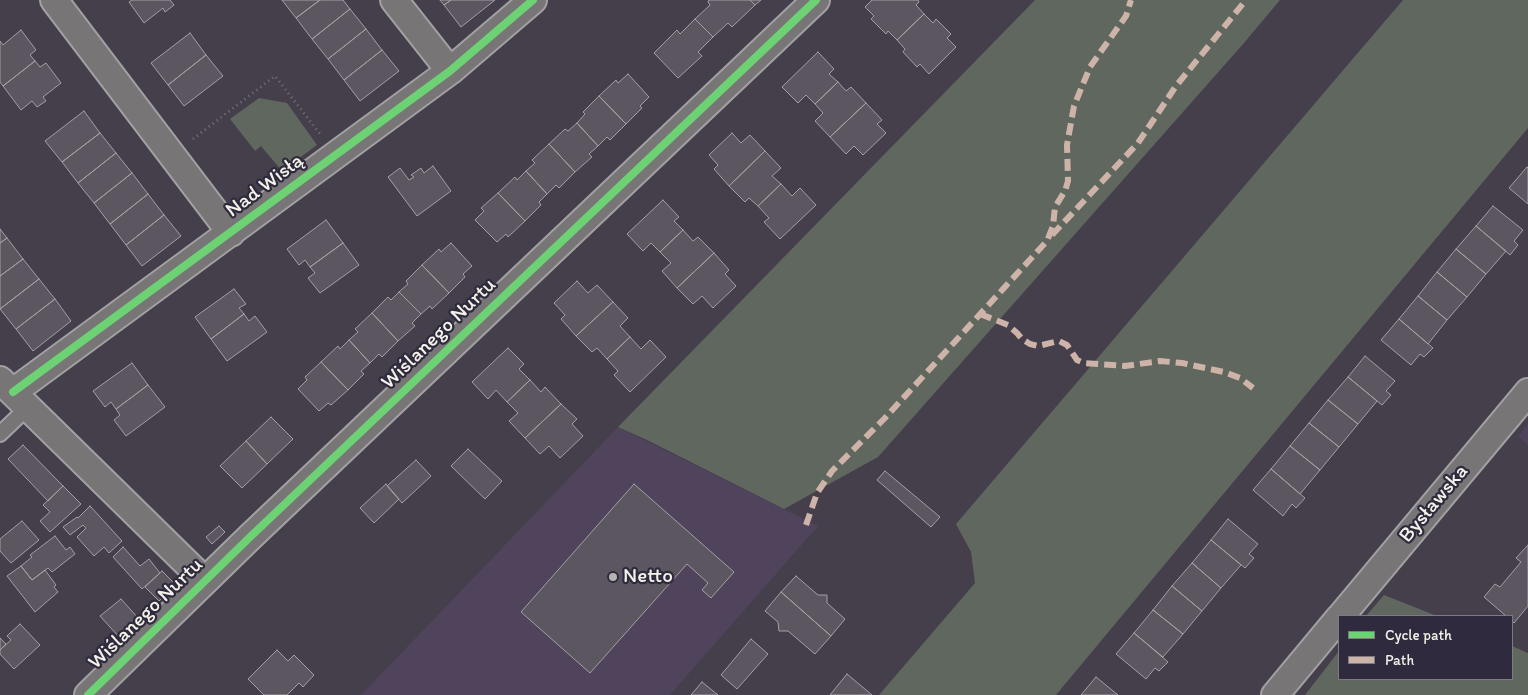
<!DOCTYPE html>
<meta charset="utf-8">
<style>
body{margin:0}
#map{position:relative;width:1528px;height:695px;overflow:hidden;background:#443f4b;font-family:Itim,sans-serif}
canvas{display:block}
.legend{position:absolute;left:1338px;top:615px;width:175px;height:65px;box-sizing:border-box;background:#2f2a3d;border:1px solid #7e7a81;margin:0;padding:6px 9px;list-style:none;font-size:15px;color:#f4f1e8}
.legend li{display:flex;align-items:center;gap:10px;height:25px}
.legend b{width:25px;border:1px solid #7e7a81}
</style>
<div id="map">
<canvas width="1528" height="695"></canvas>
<ul class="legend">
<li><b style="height:6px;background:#6cd273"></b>Cycle path</li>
<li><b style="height:6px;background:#ceb3a9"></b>Path</li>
</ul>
</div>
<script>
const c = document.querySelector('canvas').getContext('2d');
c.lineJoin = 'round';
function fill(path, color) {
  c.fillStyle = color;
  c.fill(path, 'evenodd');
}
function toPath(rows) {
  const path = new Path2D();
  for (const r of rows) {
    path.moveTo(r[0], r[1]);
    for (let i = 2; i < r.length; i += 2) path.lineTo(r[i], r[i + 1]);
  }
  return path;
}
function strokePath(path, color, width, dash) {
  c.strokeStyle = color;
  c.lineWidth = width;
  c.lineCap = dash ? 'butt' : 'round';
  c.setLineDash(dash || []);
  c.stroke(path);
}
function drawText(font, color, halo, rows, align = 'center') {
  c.font = font + ' Itim,sans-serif';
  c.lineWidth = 4.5;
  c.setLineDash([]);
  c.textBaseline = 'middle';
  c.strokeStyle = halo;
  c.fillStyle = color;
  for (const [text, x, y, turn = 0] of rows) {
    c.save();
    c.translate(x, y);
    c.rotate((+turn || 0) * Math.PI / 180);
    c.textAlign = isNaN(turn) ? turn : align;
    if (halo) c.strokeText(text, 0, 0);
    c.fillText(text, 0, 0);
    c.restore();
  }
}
fill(toPath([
 [1528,424,1528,445,1518,436],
 [618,427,818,526,670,695,361,695]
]), '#4f445b');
fill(toPath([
 [1035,0,1280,0,1244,43,878,457,784,509,647,440,618,427],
 [1403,0,1528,0,1528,128,1056,695,879,695,975,583,971,552,956,524],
 [259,98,287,103,317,145,282,171,261,146,255,151,230,119],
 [1384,595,1437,616,1366,616],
 [1512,646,1528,653,1528,695,1305,695,1339,651,1339,679,1512,679]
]), '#60675e');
const building = toPath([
 [132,0,170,0,174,5,165,12,163,8,144,23,129,2,132,0],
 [282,0,320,0,296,18,282,0],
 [320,0,343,0,350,9,312,39,296,18,320,0],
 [440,0,451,0,444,5,440,0],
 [451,0,495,0,461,27,444,5,451,0],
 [709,0,750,0,755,5,732,27,728,23,713,37,695,19,710,5,708,2,709,0],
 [750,0,761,0,755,5,750,0],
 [872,0,918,0,919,2,916,5,924,14,897,40,888,31,886,34,871,19,874,16,865,7,872,0],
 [350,9,366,29,328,59,312,39,350,9],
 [924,14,933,23,936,19,951,34,947,38,956,47,929,74,920,64,917,67,903,52,905,49,897,40,924,14],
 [695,19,713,37,698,52,702,56,678,78,654,53,677,30,680,34,695,19],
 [366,29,382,50,344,80,328,59,366,29],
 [21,30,36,50,30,55,35,61,3,86,0,82,0,41,3,45,21,30],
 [190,33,206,55,168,85,151,63,190,33],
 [382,50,399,71,360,101,344,80,382,50],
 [818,52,834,69,829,74,838,82,815,104,806,95,798,103,782,87,818,52],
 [206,55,223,76,184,106,168,85,206,55],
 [35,61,40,67,46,63,61,83,43,97,46,101,37,107,32,101,21,110,3,86,35,61],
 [628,74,649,97,640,106,642,108,626,124,599,96,616,80,618,83,628,74],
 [838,82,846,91,851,87,866,103,830,137,815,121,823,113,815,104,838,82],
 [599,96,626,124,610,140,607,137,598,146,577,123,585,114,583,112,599,96],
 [866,103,882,120,877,124,886,133,863,155,854,146,846,154,830,137,866,103],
 [84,111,100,133,62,162,45,141,84,111],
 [577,123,598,146,589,154,592,157,575,172,549,144,565,129,568,131,577,123],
 [100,133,116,153,78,183,62,162,100,133],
 [732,133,741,143,750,135,765,151,729,186,714,169,718,165,709,155,732,133],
 [549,144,575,172,559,188,556,185,547,194,526,171,535,163,532,160,549,144],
 [765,151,781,168,772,176,781,184,758,206,749,198,745,202,729,186,765,151],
 [116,153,132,173,94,203,78,183,116,153],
 [433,166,451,191,417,216,388,177,400,168,409,180,414,177,411,175,421,168,424,173,433,166],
 [1527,167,1528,168,1528,204,1509,188,1527,167],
 [526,171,547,194,539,202,541,205,525,221,498,193,515,177,517,180,526,171],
 [132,173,148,194,110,224,94,203,132,173],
 [781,184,792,196,800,188,816,205,780,239,764,222,769,218,758,206,781,184],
 [498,193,525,221,508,237,506,234,497,242,475,220,484,211,481,208,498,193],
 [148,194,164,215,126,245,110,224,148,194],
 [663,200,679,217,674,221,683,230,660,252,651,243,643,251,627,234,663,200],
 [1493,206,1523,230,1514,241,1518,245,1510,255,1476,226,1493,206],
 [164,215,181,236,142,266,126,245,164,215],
 [326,220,343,243,310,267,305,260,299,265,287,249,326,220],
 [1476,226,1506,251,1486,274,1456,249,1476,226],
 [0,229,7,238,0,243,0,229],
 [683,230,693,241,698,237,714,253,677,288,662,271,671,263,660,252,683,230],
 [7,238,23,259,0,276,0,243,7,238],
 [343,243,359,265,320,293,308,278,315,273,310,267,343,243],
 [451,243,472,266,463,274,465,277,449,293,422,265,439,249,441,252,451,243],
 [1456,249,1486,274,1467,297,1437,272,1456,249],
 [714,253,729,270,725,274,736,286,713,308,702,296,693,304,677,288,714,253],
 [23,259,39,279,0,309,0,276,23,259],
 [422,265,449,293,432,309,430,306,421,314,399,292,408,284,406,281,422,265],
 [1437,272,1467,297,1447,320,1418,296,1437,272],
 [39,279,55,299,16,329,0,309,39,279],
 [577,281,588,293,597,285,613,302,576,336,561,319,565,315,554,303,577,281],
 [234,289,246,304,239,308,244,314,211,339,195,317,234,289],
 [399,292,421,314,412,323,415,326,398,341,372,313,388,297,391,300,399,292],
 [1418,296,1447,320,1428,344,1399,319,1418,296],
 [55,299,71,321,33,351,16,329,55,299],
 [613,302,628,318,620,326,630,337,607,359,597,348,592,352,576,336,613,302],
 [372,313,398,341,382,357,379,354,370,363,349,340,358,332,355,329,372,313],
 [244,314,249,321,255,316,267,332,227,361,211,339,244,314],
 [1399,319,1433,348,1424,357,1420,354,1411,365,1381,340,1399,319],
 [630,337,641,349,650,340,666,357,630,392,614,375,618,371,607,359,630,337],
 [349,340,370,363,361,371,364,374,348,390,321,362,338,346,340,349,349,340],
 [508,348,524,364,519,369,530,380,507,402,496,390,488,399,472,382,508,348],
 [1365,356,1395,381,1386,391,1391,395,1382,405,1348,377,1365,356],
 [321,362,348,390,331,405,328,403,319,411,298,389,307,380,305,377,321,362],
 [132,363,148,385,116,409,111,402,105,407,93,391,132,363],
 [1348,377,1377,401,1358,424,1328,400,1348,377],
 [530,380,541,392,545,387,561,404,525,438,509,421,518,413,507,402,530,380],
 [148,385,165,407,126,436,114,420,120,415,116,409,148,385],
 [1328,400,1358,424,1339,447,1309,423,1328,400],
 [561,404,577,419,572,424,583,436,560,458,549,446,540,454,525,438,561,404],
 [271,417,293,439,267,464,246,441,271,417],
 [1309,423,1339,447,1320,470,1290,446,1309,423],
 [246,441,267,464,242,488,220,466,246,441],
 [23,445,63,486,48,501,8,459,23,445],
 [1290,446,1320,470,1300,494,1271,469,1290,446],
 [468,449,502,481,485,499,451,466,468,449],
 [416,460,431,476,402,503,387,486,416,460],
 [1271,469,1305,498,1296,508,1292,504,1283,516,1253,490,1271,469],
 [885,471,940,517,931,527,877,480,885,471],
 [386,484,399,499,374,523,360,508,386,484],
 [634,484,734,572,711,598,702,590,708,583,687,564,590,673,521,612,634,484],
 [63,486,81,504,50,532,40,521,50,512,43,505,63,486],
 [90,506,122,541,109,553,104,547,94,556,77,537,86,528,83,525,70,535,63,527,77,517,78,518,90,506],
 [1228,519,1258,544,1249,554,1254,558,1245,568,1211,540,1228,519],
 [22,521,39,540,11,563,0,551,0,539,22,521],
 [219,526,225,532,212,544,206,537,219,526],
 [55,536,66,550,70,547,75,554,52,572,48,568,32,580,21,566,32,557,30,555,55,536],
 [1211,540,1241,565,1221,588,1192,563,1211,540],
 [1528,545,1528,606,1514,623,1512,621,1512,616,1506,616,1484,597,1495,584,1500,587,1521,562,1516,558,1528,545],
 [123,547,140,566,149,559,160,573,142,589,113,557,123,547],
 [1192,563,1221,588,1202,611,1172,586,1192,563],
 [21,566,32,580,45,570,56,585,54,587,58,592,35,612,7,576,21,566],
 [162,571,176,585,159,601,145,587,162,571],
 [796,576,818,595,827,595,827,603,845,619,831,636,781,592,796,576],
 [1172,586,1202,611,1183,634,1153,610,1172,586],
 [781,592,831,636,815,654,788,631,779,631,778,622,765,611,781,592],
 [121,599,139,619,120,638,100,616,121,599],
 [1153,610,1183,634,1163,657,1134,633,1153,610],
 [20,624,40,645,14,669,0,654,0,650,11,640,7,636,20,624],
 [1134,633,1168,662,1159,671,1155,668,1146,679,1116,654,1134,633],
 [0,638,6,644,0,650,0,638],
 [751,639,768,654,737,689,721,675,751,639],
 [277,650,288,661,294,655,314,675,303,687,299,683,287,695,264,695,248,679,277,650],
 [847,674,872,695,830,695,847,674],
 [1096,677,1118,695,1081,695,1096,677],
 [702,682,718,695,691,695,702,682]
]);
fill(building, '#5c5660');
strokePath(building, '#a3a0a4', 1);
const service = toPath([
 [0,434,27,408]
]);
const minor = toPath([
 [54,0,231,233],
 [394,0,450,71],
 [0,380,205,581],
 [13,392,450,71,533,0],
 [1341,616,1528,392],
 [88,695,249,538,816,0],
 [1275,695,1339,618]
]);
strokePath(service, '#a3a0a4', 18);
strokePath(minor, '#a3a0a4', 30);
strokePath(toPath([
 [193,139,275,76,320,134]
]), '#757377', 3, [1, 4]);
strokePath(service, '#787577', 14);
strokePath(minor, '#787577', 26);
strokePath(toPath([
 [1052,235,1138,143,1176,86,1246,0],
 [980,314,1008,325,1017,333,1022,339,1030,344,1038,346,1059,341,1067,345,1077,360,1084,363,1125,366,1160,361,1182,363,1224,372,1240,378,1253,388],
 [806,525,817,493,832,471,885,418,1047,241,1053,226,1055,207,1065,191,1068,181,1067,145,1074,106,1090,67,1126,16,1131,0]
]), '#ceb3a9', 6, [12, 6]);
strokePath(toPath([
 [13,392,450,71,533,0],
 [88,695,249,538,816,0]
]), '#6cd273', 8);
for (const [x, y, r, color] of [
 [613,577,5,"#b6b3b1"]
]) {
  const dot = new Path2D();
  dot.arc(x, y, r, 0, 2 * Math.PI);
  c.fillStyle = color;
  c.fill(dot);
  strokePath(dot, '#2f2a3d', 2);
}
drawText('21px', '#f4f1e8', '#2f2a3d', [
 ["Nad Wisłą",265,186,-37],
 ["Wiślanego Nurtu",439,334,-44],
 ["Bysławska",1434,504,-50],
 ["Wiślanego Nurtu",146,614,-44]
]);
drawText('21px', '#f4f1e8', '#2f2a3d', [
 ["Netto",623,577]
], 'left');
</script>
